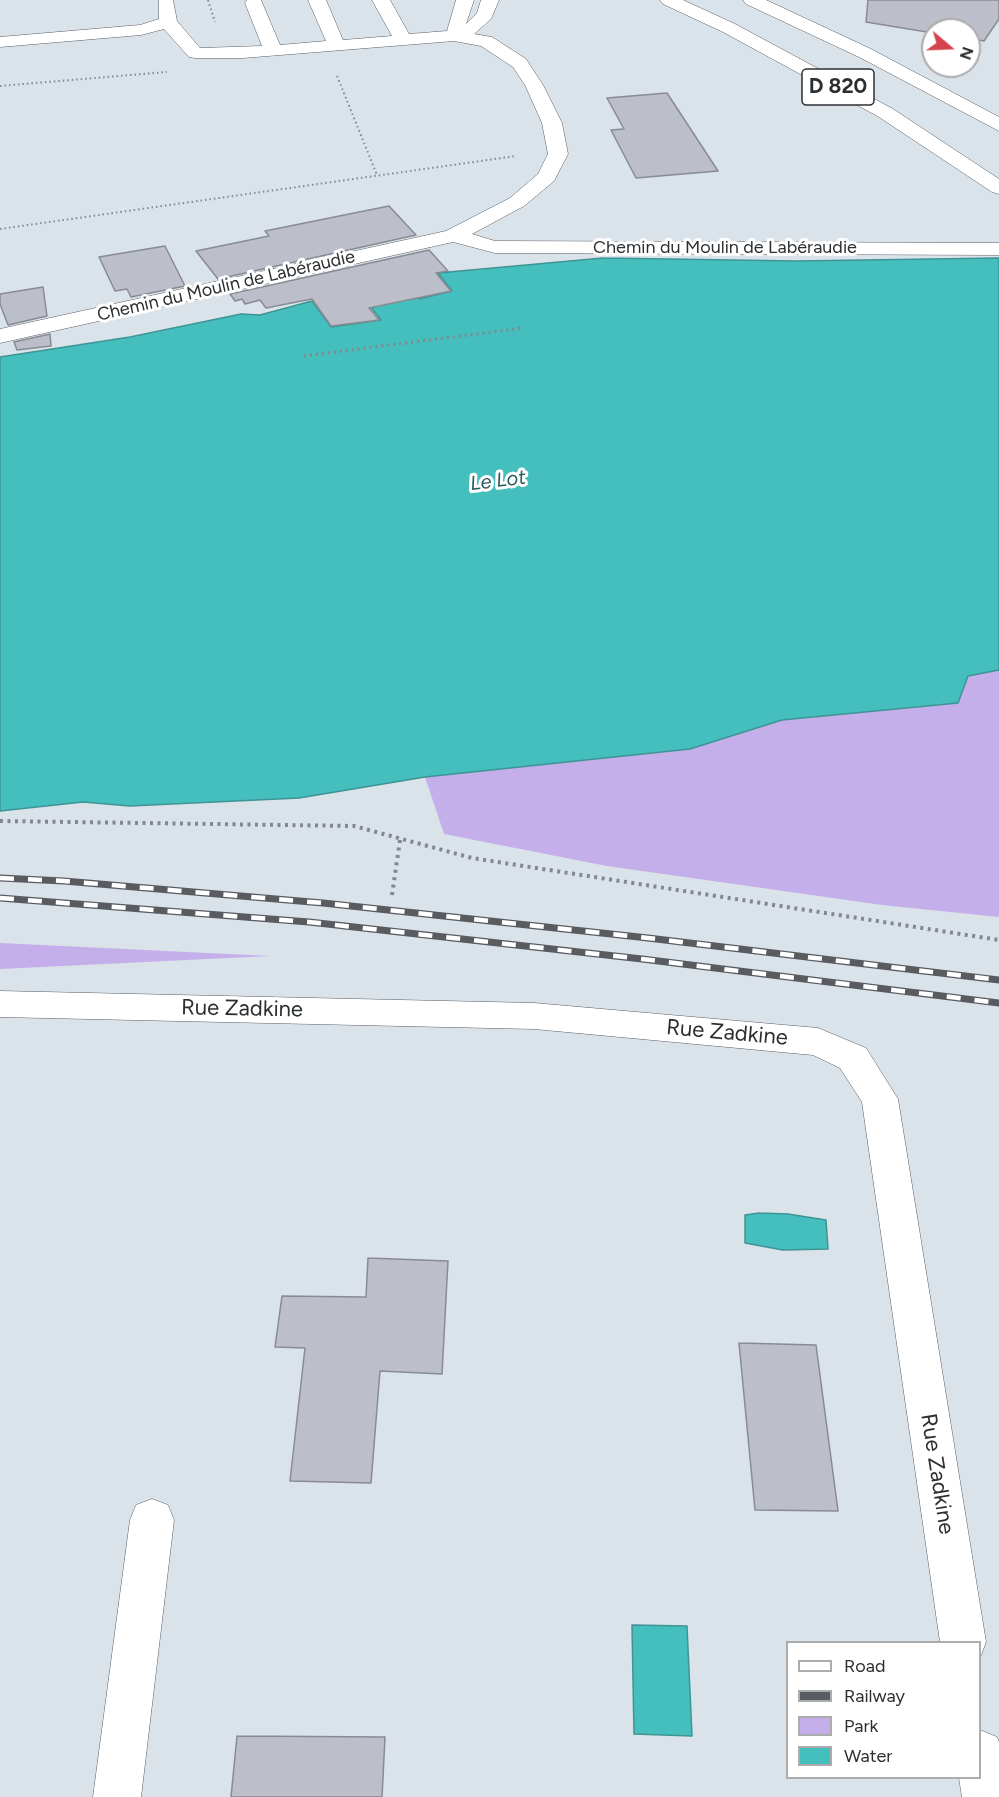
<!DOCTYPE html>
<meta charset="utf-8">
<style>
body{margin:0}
#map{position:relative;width:999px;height:1797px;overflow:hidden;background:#dae2ea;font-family:Figtree,sans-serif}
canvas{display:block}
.legend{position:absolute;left:786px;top:1641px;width:195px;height:138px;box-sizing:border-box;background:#fff;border:2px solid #abacad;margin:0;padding:8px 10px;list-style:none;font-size:18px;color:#2c2f32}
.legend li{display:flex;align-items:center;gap:12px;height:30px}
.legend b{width:30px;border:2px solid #abacad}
.north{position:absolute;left:921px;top:18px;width:60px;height:60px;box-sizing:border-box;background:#fff;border:2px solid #abacad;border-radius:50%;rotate:109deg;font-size:16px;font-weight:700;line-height:24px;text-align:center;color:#2c2f32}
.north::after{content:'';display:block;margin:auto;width:21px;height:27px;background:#d5444e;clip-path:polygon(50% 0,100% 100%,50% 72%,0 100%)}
</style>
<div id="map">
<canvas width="999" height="1797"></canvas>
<ul class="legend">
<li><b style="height:8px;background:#fff"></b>Road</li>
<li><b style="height:8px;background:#585c60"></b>Railway</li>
<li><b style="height:16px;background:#c4afea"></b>Park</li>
<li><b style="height:16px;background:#45bfbe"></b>Water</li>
</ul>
<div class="north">N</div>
</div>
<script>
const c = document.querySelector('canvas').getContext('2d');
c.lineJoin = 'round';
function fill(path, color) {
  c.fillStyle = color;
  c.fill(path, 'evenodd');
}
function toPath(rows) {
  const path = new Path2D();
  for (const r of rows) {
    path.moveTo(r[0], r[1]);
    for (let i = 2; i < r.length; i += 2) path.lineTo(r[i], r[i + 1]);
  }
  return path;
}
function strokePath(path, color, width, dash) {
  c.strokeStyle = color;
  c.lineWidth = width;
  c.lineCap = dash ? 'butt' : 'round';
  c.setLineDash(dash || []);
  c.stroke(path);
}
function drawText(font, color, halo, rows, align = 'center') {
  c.font = font + ' Figtree,sans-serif';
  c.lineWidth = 6;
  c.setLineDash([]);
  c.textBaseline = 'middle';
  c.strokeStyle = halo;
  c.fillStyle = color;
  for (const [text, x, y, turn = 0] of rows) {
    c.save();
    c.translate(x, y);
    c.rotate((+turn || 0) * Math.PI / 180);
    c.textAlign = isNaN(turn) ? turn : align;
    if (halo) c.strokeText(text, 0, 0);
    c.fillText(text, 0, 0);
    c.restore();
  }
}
fill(toPath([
 [999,670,999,917,882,905,607,866,444,834,425,777,690,749,782,720,957,703,968,676],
 [0,943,270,956,0,969]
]), '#c4afea');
const water = toPath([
 [603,258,797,261,999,258,999,670,968,676,958,703,782,720,690,749,425,777,299,798,130,806,83,802,0,811,0,357,130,337,241,314,260,315,312,301,331,327,381,320,357,290,404,280,419,299,452,291,438,273,603,258],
 [759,1213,788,1214,826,1220,828,1249,783,1250,745,1243,745,1215,759,1213],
 [632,1625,687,1626,692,1736,634,1734,632,1625]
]);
fill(water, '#45bfbe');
strokePath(water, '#3e9494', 1.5);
const building = toPath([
 [868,0,999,0,999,19,984,41,969,38,969,30,933,30,933,33,866,22,868,0],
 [667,93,718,171,636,178,611,130,624,129,607,98,667,93],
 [389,206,416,235,218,279,196,251,269,236,265,231,389,206],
 [165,246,185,286,131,297,127,289,115,291,99,257,165,246],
 [429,250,448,271,436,273,451,291,369,308,379,320,331,326,312,299,266,308,260,300,245,304,242,299,235,301,230,294,429,250],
 [43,287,47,316,8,325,0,304,0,294,43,287],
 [50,334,51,346,17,350,14,342,50,334],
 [368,1258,448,1261,442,1374,380,1371,371,1483,290,1481,305,1348,275,1347,282,1296,366,1297,368,1258],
 [739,1343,816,1345,838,1511,755,1510,739,1343],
 [237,1736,385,1737,382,1797,231,1797,237,1736]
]);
fill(building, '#bcbfc9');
strokePath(building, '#888b94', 1.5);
const minor = toPath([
 [159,0,173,0,177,21,200,48,262,46,245,3,247,0,261,0,280,45,326,41,308,0,326,0,343,40,392,36,372,0,390,0,409,34,447,31,456,0,474,0,466,24,477,13,481,0,499,0,491,19,474,34,492,37,526,59,543,85,562,123,568,154,554,181,524,206,472,234,495,241,999,243,999,255,495,253,453,242,0,343,0,329,446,231,510,198,538,174,548,154,542,123,525,85,513,67,481,46,454,41,243,58,195,58,189,57,164,29,141,35,0,47,0,37,140,25,159,19,159,0],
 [743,0,766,0,871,49,999,117,999,131,859,57,746,4,743,0],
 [0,991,534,1003,818,1028,866,1048,898,1099,986,1642,980,1658,980,1642,940,1642,862,1102,840,1068,813,1055,534,1029,0,1017,0,991],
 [152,1499,168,1505,174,1520,141,1797,93,1797,130,1520,136,1505,152,1499],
 [980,1730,997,1737,999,1742,999,1797,962,1797,959,1778,980,1778,980,1730]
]);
const major = toPath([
 [660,0,683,0,735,24,893,109,999,179,999,194,992,192,879,117,723,32,663,4,660,0]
]);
strokePath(minor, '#585f66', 1);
strokePath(major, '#585f66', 1);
strokePath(toPath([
 [208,0,215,22],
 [337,76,377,175],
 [0,86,167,72],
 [0,229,516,156]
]), '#82888d', 2, [1.5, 3]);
strokePath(toPath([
 [304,356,523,328]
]), '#82888d', 3, [2, 4]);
strokePath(toPath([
 [0,821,354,826,472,858,999,940],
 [392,895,400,840]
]), '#82888d', 4, [3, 4.5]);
fill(minor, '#fff');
fill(major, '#fff');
const rail = toPath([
 [0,878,64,881,323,903,648,938,999,980],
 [0,898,309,922,642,959,999,1003]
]);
strokePath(rail, '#585c60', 7);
strokePath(rail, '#fff', 4.5, [14]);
drawText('18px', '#2c2f32', '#fff', [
 ["Chemin du Moulin de Labéraudie",725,248],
 ["Chemin du Moulin de Labéraudie",226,286,-13]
]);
drawText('italic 20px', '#285b5a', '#fff', [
 ["Le Lot",498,481,-7]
]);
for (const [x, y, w] of [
 [838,87,72]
]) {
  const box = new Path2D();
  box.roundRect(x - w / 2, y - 18, w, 36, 4.5);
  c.fillStyle = '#fff';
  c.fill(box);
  strokePath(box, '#2c2f32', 1.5);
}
drawText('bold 21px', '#2c2f32', null, [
 ["D 820",838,87]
]);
drawText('22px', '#2c2f32', '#fff', [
 ["Rue Zadkine",242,1009,1],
 ["Rue Zadkine",727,1033,5],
 ["Rue Zadkine",937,1474,81]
]);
</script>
